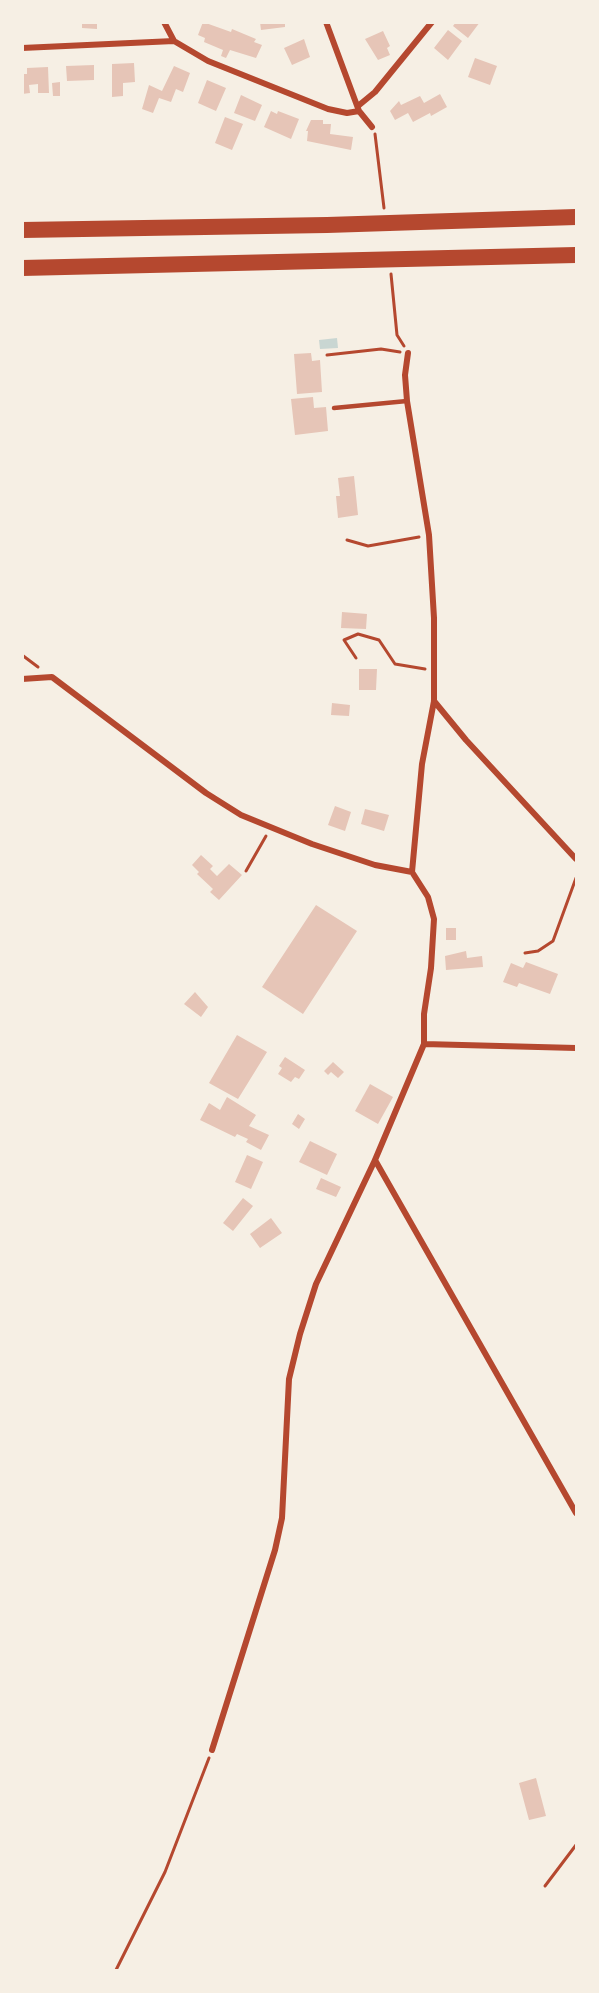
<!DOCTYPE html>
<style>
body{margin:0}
#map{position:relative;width:599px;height:1993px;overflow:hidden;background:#f6efe4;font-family:Signika,sans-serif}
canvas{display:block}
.frame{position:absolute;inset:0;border:24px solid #f6efe4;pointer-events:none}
</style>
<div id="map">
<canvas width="599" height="1993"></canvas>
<div class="frame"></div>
</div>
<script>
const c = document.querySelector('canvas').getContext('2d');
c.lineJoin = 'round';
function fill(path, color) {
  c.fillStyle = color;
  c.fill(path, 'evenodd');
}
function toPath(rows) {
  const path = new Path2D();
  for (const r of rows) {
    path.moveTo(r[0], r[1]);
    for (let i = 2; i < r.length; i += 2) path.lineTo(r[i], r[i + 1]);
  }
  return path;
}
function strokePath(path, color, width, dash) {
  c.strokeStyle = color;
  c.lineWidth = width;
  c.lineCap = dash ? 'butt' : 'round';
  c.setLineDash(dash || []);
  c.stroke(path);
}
fill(toPath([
 [337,338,338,348,320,349,319,340]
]), '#c9d6d2');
fill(toPath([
 [82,22,97,22,97,29,82,28],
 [203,22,231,32,232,29,256,39,254,42,262,45,256,58,230,50,226,58,221,56,223,50,204,42,205,38,198,35],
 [260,22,285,22,285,27,261,30],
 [456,22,480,22,468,38,453,26],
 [448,30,462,41,448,60,434,48],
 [383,31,390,46,387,48,390,55,378,60,365,39],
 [304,39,310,57,292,65,284,48],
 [475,58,497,66,490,85,468,77],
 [134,63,135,82,123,83,123,96,112,97,112,64],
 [94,65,94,80,67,81,66,66],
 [174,66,190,73,183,92,176,89,171,102,159,98,153,113,142,109,149,85,162,91],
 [48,67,49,93,38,93,38,84,29,85,30,93,22,94,22,74,27,74,27,68],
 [207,80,226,88,216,111,198,103],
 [60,82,60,96,53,96,52,83],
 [440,94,447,107,431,116,430,113,413,122,408,113,395,120,390,111,399,101,401,105,420,96,424,103],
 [241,95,262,105,255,121,234,113],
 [271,111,277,114,278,111,299,119,291,139,264,127],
 [225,117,243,124,232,150,215,143],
 [311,120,323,120,323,124,331,124,330,134,353,137,351,150,307,141,308,131,306,131],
 [311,353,312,361,320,360,322,392,297,394,294,354],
 [313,397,314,408,326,407,328,431,295,435,291,399],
 [354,476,358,515,338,518,336,496,340,496,338,478],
 [342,612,367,614,366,629,341,628],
 [359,669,377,669,376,690,359,690],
 [332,703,350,705,349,716,331,715],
 [335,806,351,812,345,831,328,825],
 [365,809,389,815,384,831,361,824],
 [201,855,213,866,210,869,217,876,229,864,242,875,219,900,210,892,213,889,197,874,199,872,192,865],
 [316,905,357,931,303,1014,262,987],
 [446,928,456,928,456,940,446,940],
 [466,951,467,958,482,956,483,967,446,970,445,956],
 [526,962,558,974,550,994,519,983,517,987,503,982,511,963,523,968],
 [195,992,208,1007,201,1017,184,1004],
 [237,1035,267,1052,238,1099,209,1083],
 [285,1057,305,1070,299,1079,295,1077,291,1082,278,1074,282,1068,279,1066],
 [333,1062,344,1072,338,1078,331,1072,328,1075,324,1071],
 [370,1084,393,1097,378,1124,355,1111],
 [227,1097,256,1115,249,1126,269,1135,261,1150,246,1142,248,1139,237,1134,235,1137,200,1120,209,1103,220,1110],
 [298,1114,305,1119,299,1129,292,1124],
 [310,1141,337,1154,327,1175,299,1162],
 [247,1155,263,1162,251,1189,235,1182],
 [321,1178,341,1187,336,1197,316,1189],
 [243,1198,253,1206,233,1231,223,1223],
 [271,1218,282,1233,260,1248,250,1234],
 [536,1778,546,1816,529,1820,519,1783]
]), '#e6c5b7');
strokePath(toPath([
 [375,134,384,208],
 [391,274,397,335,404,346],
 [327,355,381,349,400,352],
 [347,540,368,546,419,537],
 [22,655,38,667],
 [356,658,344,640,358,634,379,640,395,664,425,669],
 [246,871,266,836],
 [525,953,538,951,553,941,576,878],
 [545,1886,576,1845],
 [116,1970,165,1872,209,1758]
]), '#b5482f', 3);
strokePath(toPath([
 [334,408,407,401]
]), '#b5482f', 4.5);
strokePath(toPath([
 [164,22,174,41],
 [326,22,359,111,372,127],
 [22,48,174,41,208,61,328,109,347,113,359,111],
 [358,106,375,92,432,22],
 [22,679,52,677,206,793,241,815,312,844,375,865,412,872],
 [434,701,466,740,576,859],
 [424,1044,576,1048],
 [375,1160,576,1513],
 [212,1750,275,1550,282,1518,289,1379,300,1334,316,1284,375,1160,424,1044,424,1014,431,968,434,919,428,897,412,872,422,764,434,701,434,618,429,535,407,401,405,375,408,353]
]), '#b5482f', 6);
strokePath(toPath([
 [22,230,327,225,576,217],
 [22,268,576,255]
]), '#b5482f', 16);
</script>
